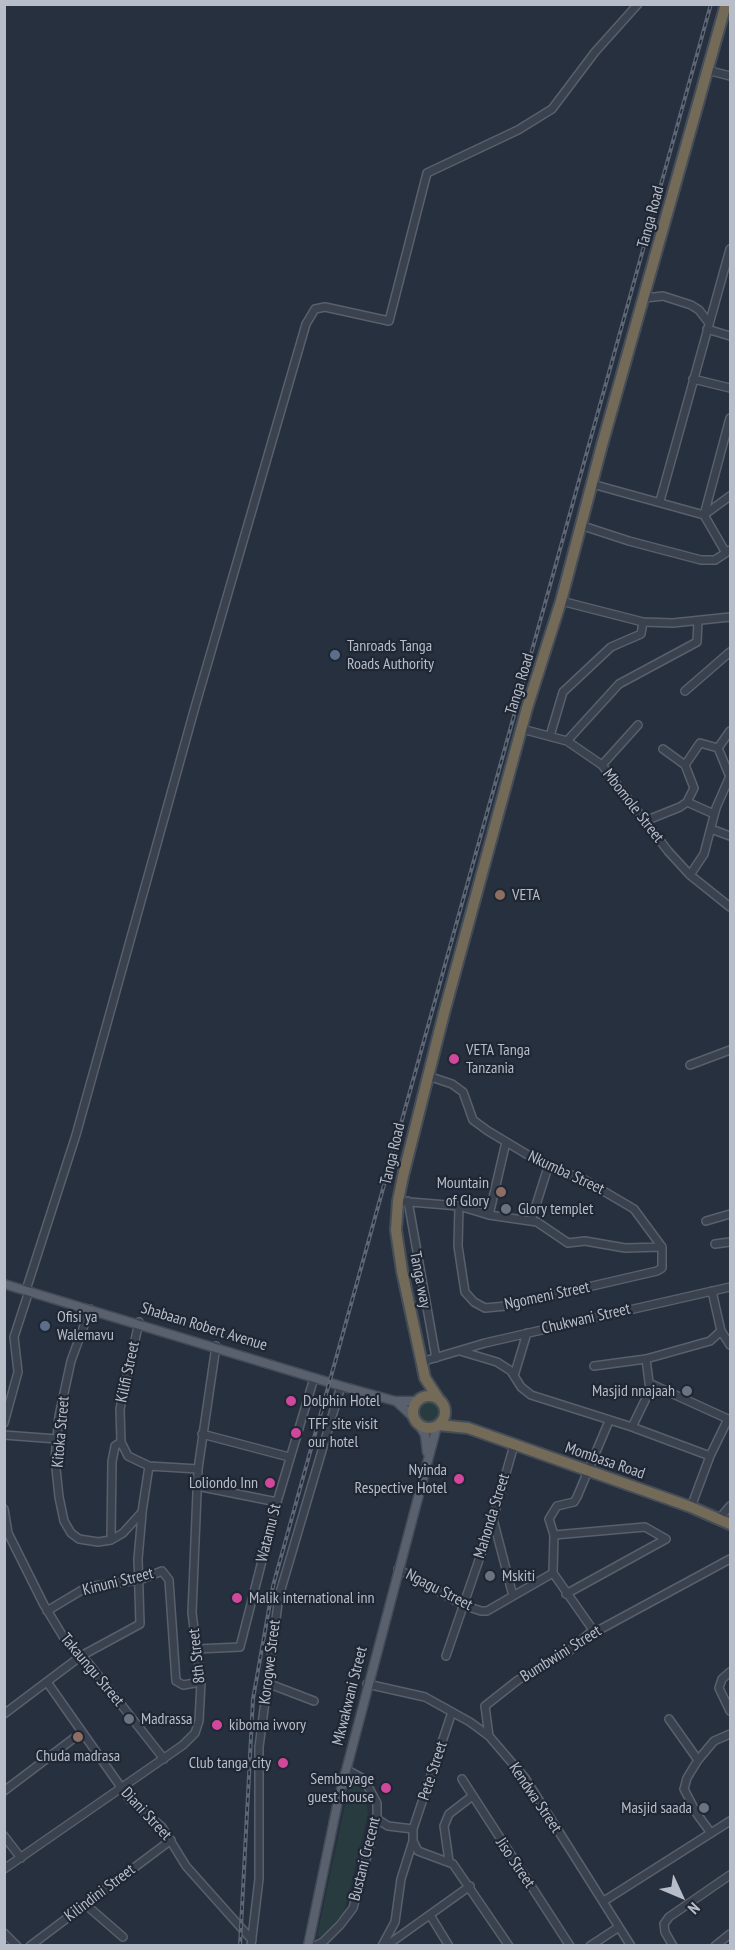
<!DOCTYPE html>
<style>
body{margin:0}
#map{position:relative;width:735px;height:1950px;overflow:hidden;background:#26303f;font-family:"PT Sans Narrow",sans-serif}
canvas{display:block}
.frame{position:absolute;inset:0;border:6px solid #b7bdc9;pointer-events:none}
.north{position:absolute;left:651px;top:1866px;width:60px;height:60px;-webkit-text-stroke:4px #1f2734;paint-order:stroke;rotate:134deg;font-size:16px;font-weight:700;line-height:24px;text-align:center;color:#b7bdc9}
.north::after{content:'';display:block;margin:auto;width:21px;height:27px;background:#b7bdc9;clip-path:polygon(50% 0,100% 100%,50% 72%,0 100%)}
</style>
<div id="map">
<canvas width="735" height="1950"></canvas>
<div class="frame"></div>
<div class="north">N</div>
</div>
<script>
const c = document.querySelector('canvas').getContext('2d');
c.lineJoin = 'round';
function fill(path, color) {
  c.fillStyle = color;
  c.fill(path, 'evenodd');
}
function toPath(rows) {
  const path = new Path2D();
  for (const r of rows) {
    if (r.length === 3) {
      path.moveTo(r[0] + r[2], r[1]);
      path.arc(r[0], r[1], r[2], 0, 2 * Math.PI);
      continue;
    }
    path.moveTo(r[0], r[1]);
    for (let i = 2; i < r.length; i += 2) path.lineTo(r[i], r[i + 1]);
  }
  return path;
}
function strokePath(path, color, width, dash) {
  c.strokeStyle = color;
  c.lineWidth = width;
  c.lineCap = dash ? 'butt' : 'round';
  c.setLineDash(dash || []);
  c.stroke(path);
}
function drawText(font, color, halo, rows, align = 'center') {
  c.font = font + ' "PT Sans Narrow",sans-serif';
  c.lineWidth = 4.5;
  c.setLineDash([]);
  c.textBaseline = 'middle';
  c.strokeStyle = halo;
  c.fillStyle = color;
  for (const [text, x, y, turn = 0] of rows) {
    c.save();
    c.translate(x, y);
    c.rotate((+turn || 0) * Math.PI / 180);
    c.textAlign = isNaN(turn) ? turn : align;
    if (halo) c.strokeText(text, 0, 0);
    c.fillText(text, 0, 0);
    c.restore();
  }
}
fill(toPath([
 [430,1410,12],
 [351,1777,364,1786,368,1814,344,1912,321,1937,317,1936]
]), '#283c40');
const minor = toPath([
 [707,70,730,76],
 [645,298,663,296,691,305,699,310,709,323],
 [707,329,730,336],
 [693,379,730,388],
 [592,484,704,515,730,496],
 [660,501,730,249],
 [580,525,629,541,701,560,715,560,730,550],
 [726,553,704,515,730,418],
 [561,601,643,622,673,623,730,617],
 [685,691,730,652],
 [522,729,567,741,602,765,668,851,690,875,730,907],
 [730,731,718,748,730,777],
 [550,736,563,692,611,647,641,634,643,622],
 [567,741,619,684,697,642,698,621],
 [602,765,638,725],
 [685,765,700,743,718,748],
 [687,802,714,814],
 [645,821,680,807,687,802,694,788,685,765,663,749],
 [711,829,730,836],
 [690,875,704,854,716,808,730,776],
 [690,1065,730,1050],
 [428,1076,452,1084,463,1092,473,1120,488,1131,548,1167,583,1179,634,1209,662,1247],
 [398,1201,459,1206,489,1215,537,1222,568,1243,585,1241,625,1248,662,1247],
 [408,1201,436,1358],
 [459,1206,458,1246,465,1292,474,1302,485,1308,506,1306,657,1271,662,1268,662,1247],
 [489,1215,506,1142],
 [531,1221,548,1167],
 [706,1221,730,1214],
 [715,1244,730,1242],
 [26,1290,76,1135,195,707,306,324,315,309,325,307,389,321,427,173,518,130,552,109,595,52,638,4],
 [90,1309,71,1361,59,1416,55,1459,59,1497,64,1521,71,1533,79,1539,98,1542,111,1540,123,1533,142,1512,149,1466],
 [139,1322,120,1409,121,1442,128,1456,149,1466,198,1469],
 [721,1331,730,1345],
 [460,1351,497,1362,511,1371,521,1387,531,1395,632,1427,650,1390,646,1359,710,1341,721,1331,712,1291],
 [421,1362,485,1343,730,1287],
 [594,1366,646,1359],
 [514,1376,527,1333],
 [649,1383,728,1419],
 [4,1423,18,1372,14,1337,29,1291],
 [632,1427,710,1456],
 [202,1434,289,1457],
 [4,1435,57,1439],
 [197,1486,277,1502],
 [691,1507,710,1456,728,1419],
 [4,1509,8,1533,44,1605,64,1638,90,1665,164,1759],
 [493,1519,513,1596],
 [719,1519,730,1506],
 [554,1535,645,1527,666,1539],
 [111,1540,112,1462,115,1446,121,1442],
 [398,1569,463,1605,481,1611,487,1611,553,1573],
 [566,1594,666,1539],
 [47,1611,87,1587,139,1580,162,1571,169,1580,176,1681,183,1685,201,1682],
 [593,1630,553,1573,554,1535,549,1519,557,1506,574,1502,577,1497,609,1421],
 [197,1649,240,1647,277,1502,314,1378],
 [446,1656,493,1519,514,1445],
 [730,1672,722,1679,719,1688,730,1711],
 [47,1682,130,1800,162,1827,186,1866,252,1940],
 [267,1683,314,1701],
 [367,1684,425,1697,470,1722,489,1736,525,1778,631,1946],
 [452,1712,413,1829,413,1841,418,1851,453,1864,509,1946],
 [4,1714,81,1656,140,1624,138,1559,142,1514],
 [669,1719,698,1760],
 [489,1736,485,1706,518,1680,568,1652,593,1630,599,1630,730,1559],
 [462,1779,570,1946],
 [4,1791,82,1732],
 [377,1819,388,1826,413,1829],
 [711,1833,697,1814,684,1789,687,1778,698,1760,714,1741,730,1734],
 [4,1836,21,1858],
 [449,1861,444,1826,449,1814,471,1797],
 [4,1869,183,1745,195,1733,199,1721,201,1682,192,1613,198,1469,216,1346],
 [604,1901,730,1821],
 [85,1904,123,1937],
 [430,1915,449,1946],
 [4,1933,17,1946],
 [30,1946,171,1840],
 [251,1946,259,1879,259,1747,279,1596,341,1386],
 [315,1946,323,1942,340,1925,353,1908,377,1819,377,1803,370,1790,362,1778,347,1770],
 [382,1946,395,1922,401,1879,413,1841],
 [386,1946,470,1886],
 [590,1946,619,1927],
 [673,1946,665,1932,664,1924,669,1917,730,1875],
 [715,1946,730,1934]
]);
const major = toPath([
 [4,1284,341,1386,395,1401,416,1401],
 [396,1401,414,1418],
 [419,1425,425,1435,427,1452],
 [308,1946,338,1801,437,1426]
]);
const highway = toPath([
 [429,1412,16],
 [438,1398,425,1378,402,1271,396,1230,398,1201,403,1176,444,1013,527,708,561,601,602,445,726,4],
 [439,1425,468,1428,691,1507,730,1524]
]);
strokePath(minor, '#58606c', 10);
strokePath(major, '#444b58', 11);
strokePath(highway, '#454d59', 14);
strokePath(minor, '#3a424f', 7);
strokePath(major, '#59616e', 8);
strokePath(highway, '#746a58', 10);
const rail = toPath([
 [240,1946,253,1699,273,1586,711,4]
]);
strokePath(rail, '#5d6675', 4);
strokePath(rail, '#1f2734', 1.5, [4.5]);
for (const [x, y, r, color] of [
 [335,655,6,"#5c6f8a"],
 [500,895,6,"#8d6e63"],
 [454,1059,6,"#d1479c"],
 [501,1192,6,"#8d6e63"],
 [506,1209,6,"#6b7280"],
 [45,1326,6,"#5c6f8a"],
 [687,1391,6,"#6b7280"],
 [291,1401,6,"#d1479c"],
 [296,1433,6,"#d1479c"],
 [459,1479,6,"#d1479c"],
 [270,1483,6,"#d1479c"],
 [490,1576,6,"#6b7280"],
 [237,1598,6,"#d1479c"],
 [129,1719,6,"#6b7280"],
 [217,1725,6,"#d1479c"],
 [78,1737,6,"#8d6e63"],
 [283,1763,6,"#d1479c"],
 [386,1788,6,"#d1479c"],
 [704,1808,6,"#6b7280"]
]) {
  const dot = new Path2D();
  dot.arc(x, y, r, 0, 2 * Math.PI);
  c.fillStyle = color;
  c.fill(dot);
  strokePath(dot, '#1f2734', 2);
}
drawText('16px', '#b7bdc9', '#1f2734', [
 ["Tanga Road",651,217,-75],
 ["Tanga Road",520,684,-73],
 ["Mbomole Street",633,806,52],
 ["Tanga Road",393,1154,-77],
 ["Nkumba Street",566,1173,25],
 ["Tanga way",420,1280,79],
 ["Ngomeni Street",547,1296,-12],
 ["Chukwani Street",586,1319,-13],
 ["Shabaan Robert Avenue",204,1327,17],
 ["Kilifi Street",128,1372,-78],
 ["Kitoka Street",61,1432,-85],
 ["Mombasa Road",605,1461,19],
 ["Mahonda Street",492,1516,-73],
 ["Watamu St",269,1533,-76],
 ["Kinuni Street",118,1582,-14],
 ["Ngagu Street",439,1590,27],
 ["Bumbwini Street",561,1654,-32],
 ["8th Street",197,1656,-96],
 ["Korogwe Street",270,1662,-83],
 ["Takaungu Street",92,1670,50],
 ["Mkwakwani Street",350,1696,-76],
 ["Pete Street",433,1771,-72],
 ["Kendwa Street",535,1798,56],
 ["Diani Street",146,1814,47],
 ["Bustani Crecent",365,1859,-76],
 ["Jiso Street",515,1863,56],
 ["Kilindini Street",100,1893,-37]
]);
drawText('16px', '#b7bdc9', '#1f2734', [
 ["Tanroads Tanga",347,646],
 ["Roads Authority",347,664],
 ["VETA",512,895],
 ["VETA Tanga",466,1050],
 ["Tanzania",466,1068],
 ["Mountain",489,1183,"right"],
 ["of Glory",489,1201,"right"],
 ["Glory templet",518,1209],
 ["Ofisi ya",57,1317],
 ["Walemavu",57,1335],
 ["Masjid nnajaah",675,1391,"right"],
 ["Dolphin Hotel",303,1401],
 ["TFF site visit",308,1424],
 ["our hotel",308,1442],
 ["Nyinda",447,1470,"right"],
 ["Respective Hotel",447,1488,"right"],
 ["Loliondo Inn",258,1483,"right"],
 ["Mskiti",502,1576],
 ["Malik international inn",249,1598],
 ["Madrassa",141,1719],
 ["kiboma ivvory",229,1725],
 ["Chuda madrasa",78,1756,"center"],
 ["Club tanga city",271,1763,"right"],
 ["Sembuyage",374,1779,"right"],
 ["guest house",374,1797,"right"],
 ["Masjid saada",692,1808,"right"]
], 'left');
</script>
